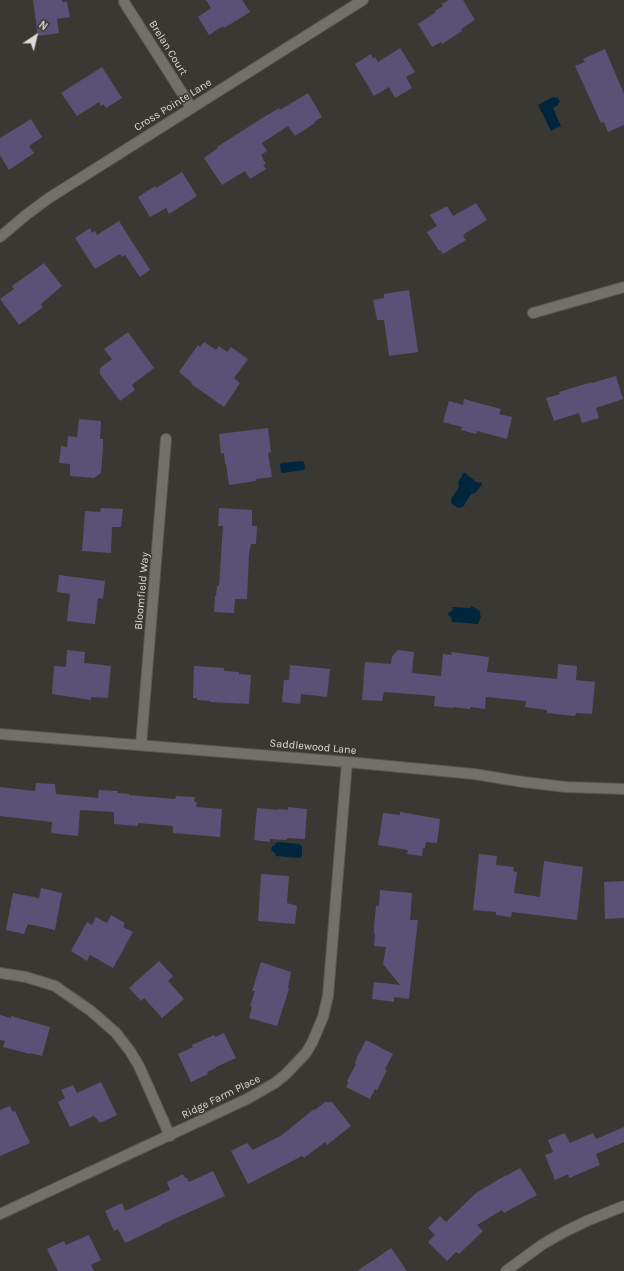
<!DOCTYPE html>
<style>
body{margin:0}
#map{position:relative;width:624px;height:1271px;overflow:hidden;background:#3a3832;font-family:Karla,sans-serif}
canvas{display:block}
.north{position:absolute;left:16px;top:16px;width:40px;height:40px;-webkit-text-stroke:3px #3a3832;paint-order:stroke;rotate:35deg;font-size:11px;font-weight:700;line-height:16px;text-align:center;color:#dbdad6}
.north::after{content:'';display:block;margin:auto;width:14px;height:18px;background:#dbdad6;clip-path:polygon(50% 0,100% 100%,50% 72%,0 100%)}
</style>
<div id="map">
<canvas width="624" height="1271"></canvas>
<div class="north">N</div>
</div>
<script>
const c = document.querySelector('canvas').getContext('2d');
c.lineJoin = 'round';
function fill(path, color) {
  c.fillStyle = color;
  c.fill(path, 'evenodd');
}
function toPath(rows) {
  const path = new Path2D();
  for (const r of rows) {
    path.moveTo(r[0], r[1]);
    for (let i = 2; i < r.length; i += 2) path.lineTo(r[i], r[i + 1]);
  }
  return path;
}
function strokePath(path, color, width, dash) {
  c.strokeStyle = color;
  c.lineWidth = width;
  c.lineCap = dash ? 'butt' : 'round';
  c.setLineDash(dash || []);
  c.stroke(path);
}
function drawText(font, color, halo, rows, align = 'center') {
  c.font = font + ' Karla,sans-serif';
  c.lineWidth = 3;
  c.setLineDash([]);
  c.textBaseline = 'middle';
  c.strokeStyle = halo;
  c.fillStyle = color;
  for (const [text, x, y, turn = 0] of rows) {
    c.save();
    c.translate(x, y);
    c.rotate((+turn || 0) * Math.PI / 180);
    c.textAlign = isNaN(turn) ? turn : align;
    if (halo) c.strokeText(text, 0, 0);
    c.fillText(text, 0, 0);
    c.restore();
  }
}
fill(toPath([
 [553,97,558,98,560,102,558,103,558,105,553,108,561,126,551,131,538,105],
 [302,461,304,462,305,468,304,470,283,473,281,472,280,465,281,463],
 [463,473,466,473,467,475,478,483,481,482,482,485,475,493,471,494,463,507,458,508,452,504,451,499,459,487,458,482,462,476],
 [471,606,479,610,481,617,478,624,452,622,451,617,449,616,448,613,452,611,453,607,470,608],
 [277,842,300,844,302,847,302,856,299,858,276,856,274,852,271,851,272,846,274,846]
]), '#00263d');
fill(toPath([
 [33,0,62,0,62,2,67,2,70,17,57,19,59,33,38,36],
 [206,0,242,0,250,12,224,28,223,26,209,35,198,17,211,8],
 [449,0,463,0,475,20,461,29,462,31,442,44,441,42,432,47,418,24,436,12,435,11,443,6,442,4],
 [400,48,415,72,406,77,412,88,395,98,389,87,374,96,355,64,371,54,373,59,375,57,378,62],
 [605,49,624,94,624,125,608,132,604,122,601,123,575,66,585,62,583,59],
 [102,67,122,98,106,108,103,104,101,106,99,102,77,116,61,93],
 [308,93,322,117,314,122,315,123,295,136,288,126,262,143,267,151,261,155,266,164,263,165,266,169,250,179,245,171,222,185,204,158,218,148,217,147,259,120,279,108,280,110],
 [31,119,42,137,29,146,34,153,9,170,0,155,0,138],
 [182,172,197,196,169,214,166,208,150,217,138,197,155,186,156,188],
 [476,203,487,220,464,234,465,235,463,236,466,240,443,254,440,250,439,251,427,232,437,226,430,215,447,206,453,216],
 [119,221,150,270,140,277,125,255,122,257,120,254,95,269,75,238,90,228,92,233,95,231,97,235],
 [44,263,62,286,41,304,43,307,19,325,0,299,14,289,12,286],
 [409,290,418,352,389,356,384,320,377,320,373,300,384,298,384,294],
 [128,332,154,368,133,384,132,385,135,390,120,401,100,374,100,368,112,359,104,349],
 [204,342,216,350,219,346,227,352,231,347,248,359,234,378,240,383,224,407,191,384,192,383,179,372,198,345,200,347],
 [616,376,623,399,596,408,599,418,582,423,579,413,554,421,546,398,560,394,559,392,592,382,592,383],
 [464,399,501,409,499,414,512,417,507,439,477,431,476,434,461,430,462,427,443,422,449,401,463,405],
 [79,419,101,421,100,439,103,439,103,448,101,473,94,478,70,476,70,464,59,463,61,446,67,447,68,436,77,437],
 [268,428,271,452,268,453,272,477,256,479,256,481,229,485,226,464,225,464,224,453,221,454,219,434],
 [101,508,123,509,121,527,112,527,111,553,82,551,85,511,100,512],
 [219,508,252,510,252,526,257,526,256,544,251,544,249,554,247,599,235,599,234,613,214,612,215,596,216,596,217,586,219,586,223,526,218,526],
 [59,575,105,581,103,599,98,598,95,624,67,621,70,594,57,592],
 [67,650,85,652,84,663,111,666,108,698,91,697,91,700,52,694,54,666,66,667],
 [398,650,414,652,412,673,441,676,443,654,452,655,451,652,489,657,487,672,557,679,558,664,577,666,576,680,595,682,592,714,576,713,575,716,547,713,547,710,525,707,526,701,486,697,485,709,471,707,470,709,453,707,453,708,434,706,435,696,384,692,382,701,362,700,365,662,391,664,392,656],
 [290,665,330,669,327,697,301,694,300,704,282,702,284,680,289,680],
 [194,666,224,668,224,671,239,672,239,674,251,675,249,704,210,702,210,701,197,700,197,698,193,698],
 [36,783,55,784,56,794,98,798,99,790,118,791,118,793,129,794,129,795,175,799,176,796,195,797,194,802,197,802,196,807,222,809,220,837,173,833,173,826,138,823,138,826,114,824,114,812,80,810,78,836,51,833,52,822,0,816,0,787,35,791],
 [288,807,307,809,305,839,288,838,286,840,270,839,270,842,254,840,257,808,278,810,278,809,288,810],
 [400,812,440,819,437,843,426,842,425,848,423,848,422,856,407,854,408,850,378,845,383,813,400,815],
 [479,854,497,856,496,865,514,867,513,871,517,872,514,893,540,897,544,861,583,867,577,920,512,912,511,917,496,915,496,912,473,910],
 [261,874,289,876,287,903,297,906,295,924,258,921],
 [624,881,624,918,605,919,604,882],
 [41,888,62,893,55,930,28,924,24,934,6,930,13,893,39,898],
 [380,890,412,893,410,920,418,920,409,999,394,997,394,1002,372,999,374,982,400,985,383,964,386,947,374,946,375,934,374,934,374,926,376,906,379,906],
 [111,915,125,923,123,927,133,932,113,968,90,955,87,961,71,951,87,922,92,925,96,917,107,923],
 [159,961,173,976,168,981,184,999,162,1018,144,998,141,1001,129,988],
 [261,962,291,972,288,988,289,989,277,1026,249,1018,252,1007,250,1006,255,991,252,991],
 [0,1015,11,1018,11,1016,50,1027,42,1056,31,1053,30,1054,3,1047,5,1041,0,1040],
 [224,1033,236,1058,216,1067,216,1068,207,1072,208,1074,191,1082,178,1054,193,1047,192,1045,214,1035,215,1037],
 [366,1040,393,1054,385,1069,387,1070,377,1090,375,1089,370,1099,346,1087,348,1083,347,1081,356,1064,355,1063,357,1057],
 [101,1082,117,1115,100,1123,94,1116,70,1127,58,1102,65,1098,61,1090,73,1085,77,1093],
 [325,1102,332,1102,351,1126,327,1145,325,1142,304,1158,302,1156,248,1184,231,1151,247,1143,253,1150,282,1135,314,1109,315,1110],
 [10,1106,13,1112,15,1111,30,1143,0,1156,0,1110],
 [624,1127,624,1142,596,1154,600,1165,569,1178,568,1174,555,1180,545,1155,553,1152,548,1140,565,1133,570,1143,593,1133,596,1139],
 [520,1168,537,1195,504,1213,502,1210,477,1225,483,1231,459,1254,456,1252,447,1261,428,1242,435,1235,428,1228,440,1216,446,1222,476,1193,506,1175,506,1176],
 [213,1171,225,1196,161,1225,161,1226,125,1243,118,1229,114,1231,105,1211,122,1203,125,1211,170,1190,167,1182,183,1174,185,1178,187,1178,189,1182],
 [89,1235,101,1260,91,1265,94,1271,58,1271,47,1249,64,1241,66,1245],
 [391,1248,407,1271,357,1271,381,1255]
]), '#5b5176');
const street = toPath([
 [124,2,191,107],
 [0,237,26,215,49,198,363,0],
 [533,313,624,287],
 [0,734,347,762,474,774,523,782,566,787,624,789],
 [141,745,166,439],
 [0,973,26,977,55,986,91,1011,116,1033,130,1051,139,1066,170,1136],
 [0,1214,247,1099,275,1083,286,1074,306,1053,312,1043,323,1017,328,996,347,762],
 [506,1271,543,1244,566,1231,589,1220,624,1206]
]);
strokePath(street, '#595752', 12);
strokePath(street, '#72706a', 10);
drawText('11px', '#dbdad6', '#3a3832', [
 ["Brelan Court",168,48,58],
 ["Cross Pointe Lane",173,105,-32],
 ["Bloomfield Way",142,591,-85],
 ["Saddlewood Lane",313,747,5],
 ["Ridge Farm Place",221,1097,-26]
]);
</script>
